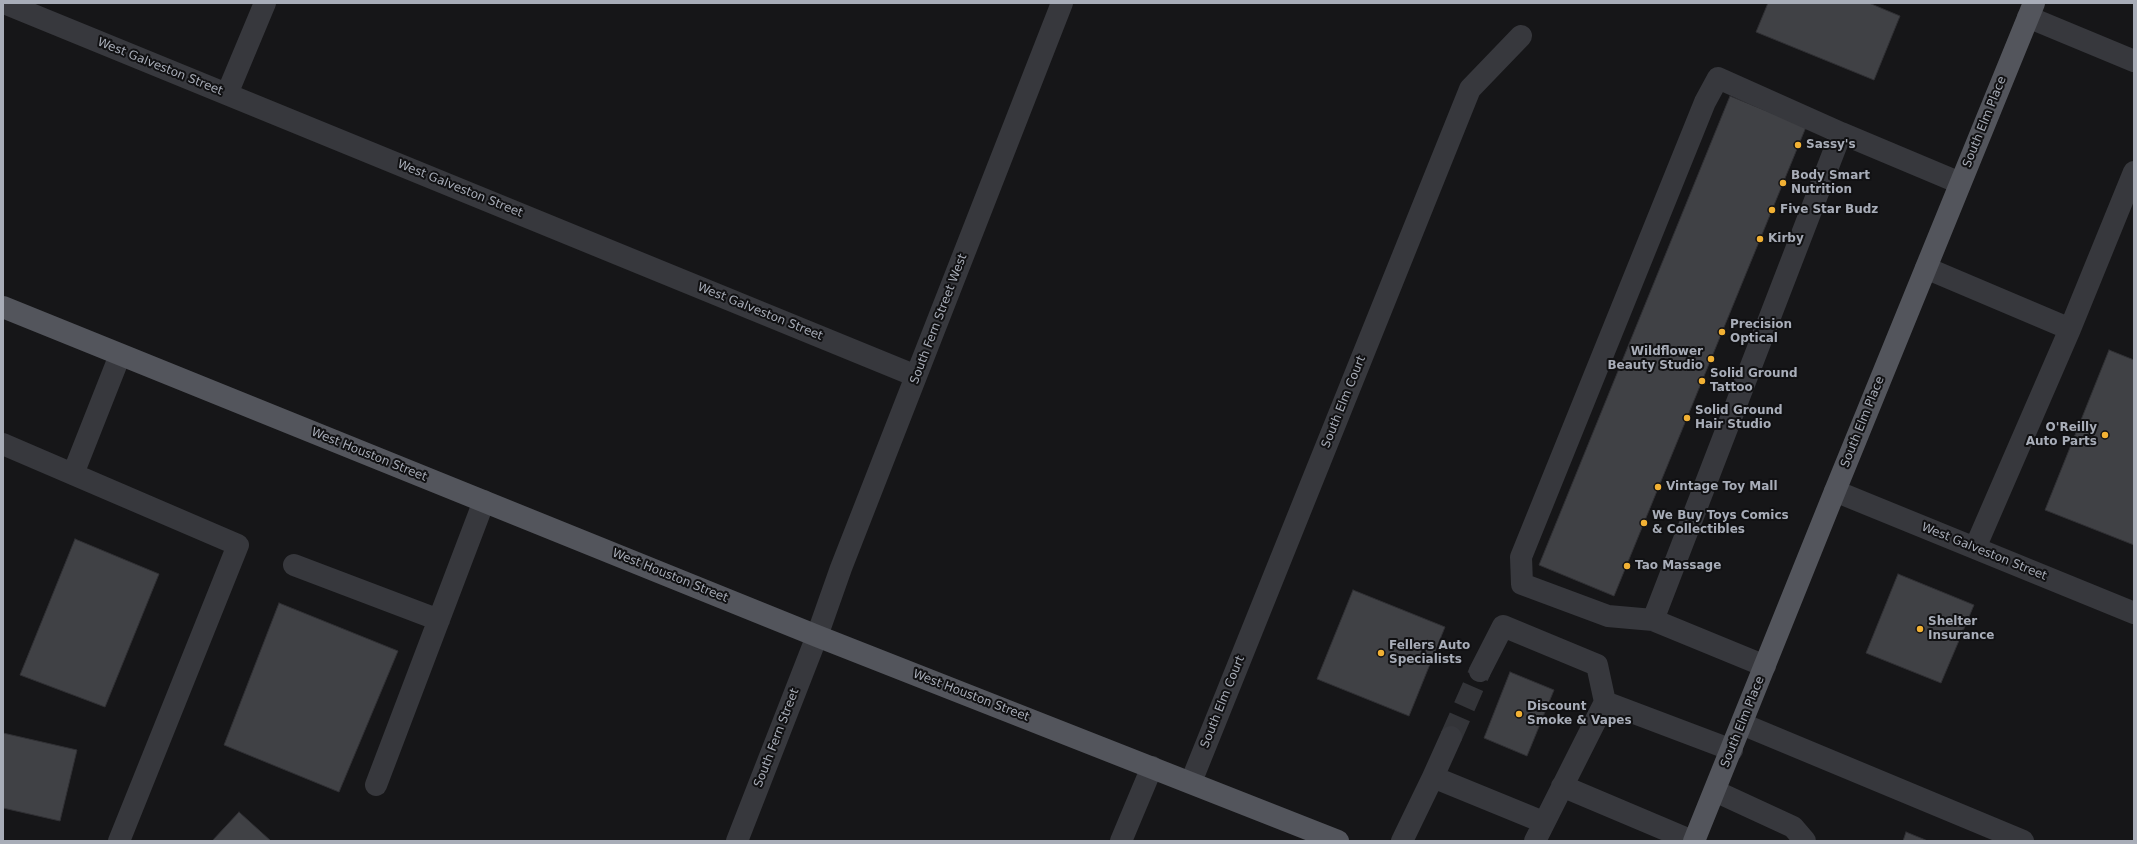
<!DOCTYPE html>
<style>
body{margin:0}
#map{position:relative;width:2137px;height:844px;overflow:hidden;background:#161618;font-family:"DejaVu Sans",sans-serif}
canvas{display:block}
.frame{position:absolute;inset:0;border:4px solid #a8adb8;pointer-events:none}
</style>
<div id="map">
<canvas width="2137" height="844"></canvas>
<div class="frame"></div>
</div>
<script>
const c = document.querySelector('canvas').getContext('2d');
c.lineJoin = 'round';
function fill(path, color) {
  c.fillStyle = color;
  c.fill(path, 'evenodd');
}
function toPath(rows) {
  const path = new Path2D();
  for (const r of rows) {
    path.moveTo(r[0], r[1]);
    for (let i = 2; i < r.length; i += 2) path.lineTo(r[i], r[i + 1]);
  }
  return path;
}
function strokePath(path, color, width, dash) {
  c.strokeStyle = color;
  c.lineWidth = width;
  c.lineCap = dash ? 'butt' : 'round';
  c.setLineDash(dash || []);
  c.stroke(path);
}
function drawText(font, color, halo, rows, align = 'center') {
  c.font = font + ' "DejaVu Sans",sans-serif';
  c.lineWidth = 4;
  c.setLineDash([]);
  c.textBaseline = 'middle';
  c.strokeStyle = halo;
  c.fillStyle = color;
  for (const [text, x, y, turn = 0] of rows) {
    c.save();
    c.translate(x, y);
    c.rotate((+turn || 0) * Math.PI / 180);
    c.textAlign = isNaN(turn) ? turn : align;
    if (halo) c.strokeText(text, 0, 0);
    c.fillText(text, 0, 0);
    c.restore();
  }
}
const building = toPath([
 [1768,3,1869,3,1900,16,1874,80,1756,32,1768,3],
 [1730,96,1806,127,1614,596,1539,565,1730,96],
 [2109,350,2134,360,2134,545,2045,510,2109,350],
 [75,539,159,574,105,707,20,675,75,539],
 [1898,574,1974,605,1941,683,1866,653,1898,574],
 [1353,590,1445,627,1409,716,1317,679,1353,590],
 [279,603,398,651,339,792,224,745,279,603],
 [1510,672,1554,690,1527,756,1484,738,1510,672],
 [3,733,77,750,60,821,3,808,3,733],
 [239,812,271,841,212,841,239,812],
 [1906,832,1928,841,1903,841,1906,832]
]);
fill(building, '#404145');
strokePath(building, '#303034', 1);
strokePath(toPath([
 [1451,737,1480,671]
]), '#333438', 22, [22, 11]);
strokePath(toPath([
 [4,3,916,376],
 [2028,17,2134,61],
 [227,94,265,3],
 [1926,268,2070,329],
 [3,444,238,545,119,841],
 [73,474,120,355],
 [1835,491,2134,613],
 [1975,548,2070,329,2134,172],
 [294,565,439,620],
 [1653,620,1608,616,1522,584,1521,557,1705,102,1718,78,1841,133],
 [1765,666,1653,620,1841,133,1960,183],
 [1480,671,1503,626,1597,665,1605,702],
 [1742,724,2023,841],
 [1433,777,1451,737],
 [1191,782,1470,89,1521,36],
 [376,785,484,501],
 [1562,786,1692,841],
 [1715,791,1793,827,1805,841],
 [737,841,817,636,841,568,1062,3],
 [1121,841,1152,767],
 [1402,841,1433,777,1543,822],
 [1535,841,1605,702,1732,750]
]), '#37383d', 22);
strokePath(toPath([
 [3,307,817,636,1338,841],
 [1694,841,1835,491,2034,3]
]), '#53555c', 22);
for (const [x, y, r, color] of [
 [1798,145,4,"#f2b134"],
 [1783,183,4,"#f2b134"],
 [1772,210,4,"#f2b134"],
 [1760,239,4,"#f2b134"],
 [1722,332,4,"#f2b134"],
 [1711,359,4,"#f2b134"],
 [1702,381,4,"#f2b134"],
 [1687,418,4,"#f2b134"],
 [2105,435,4,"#f2b134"],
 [1658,487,4,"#f2b134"],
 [1644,523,4,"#f2b134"],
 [1627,566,4,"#f2b134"],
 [1920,629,4,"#f2b134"],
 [1381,653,4,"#f2b134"],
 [1519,714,4,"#f2b134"]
]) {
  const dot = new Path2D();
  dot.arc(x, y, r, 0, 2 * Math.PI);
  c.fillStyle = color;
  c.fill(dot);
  strokePath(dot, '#111113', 1.5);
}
drawText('12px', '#a8adb8', '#111113', [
 ["West Galveston Street",160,67,22],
 ["South Elm Place",1985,122,-68],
 ["West Galveston Street",460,189,22],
 ["West Galveston Street",760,312,22],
 ["South Fern Street West",939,319,-69],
 ["South Elm Court",1344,402,-68],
 ["South Elm Place",1863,422,-68],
 ["West Houston Street",369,455,22],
 ["West Galveston Street",1984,552,22],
 ["West Houston Street",670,576,22],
 ["West Houston Street",971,696,21],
 ["South Elm Court",1223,702,-68],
 ["South Elm Place",1743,722,-68],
 ["South Fern Street",777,738,-69]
]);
drawText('bold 12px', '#a8adb8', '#111113', [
 ["Sassy's",1806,145],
 ["Body Smart",1791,176],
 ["Nutrition",1791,190],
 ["Five Star Budz",1780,210],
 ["Kirby",1768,239],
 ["Precision",1730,325],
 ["Optical",1730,339],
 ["Wildflower",1703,352,"right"],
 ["Beauty Studio",1703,366,"right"],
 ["Solid Ground",1710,374],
 ["Tattoo",1710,388],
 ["Solid Ground",1695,411],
 ["Hair Studio",1695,425],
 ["O'Reilly",2097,428,"right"],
 ["Auto Parts",2097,442,"right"],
 ["Vintage Toy Mall",1666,487],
 ["We Buy Toys Comics",1652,516],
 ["& Collectibles",1652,530],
 ["Tao Massage",1635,566],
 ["Shelter",1928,622],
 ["Insurance",1928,636],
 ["Fellers Auto",1389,646],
 ["Specialists",1389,660],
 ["Discount",1527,707],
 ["Smoke & Vapes",1527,721]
], 'left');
</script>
